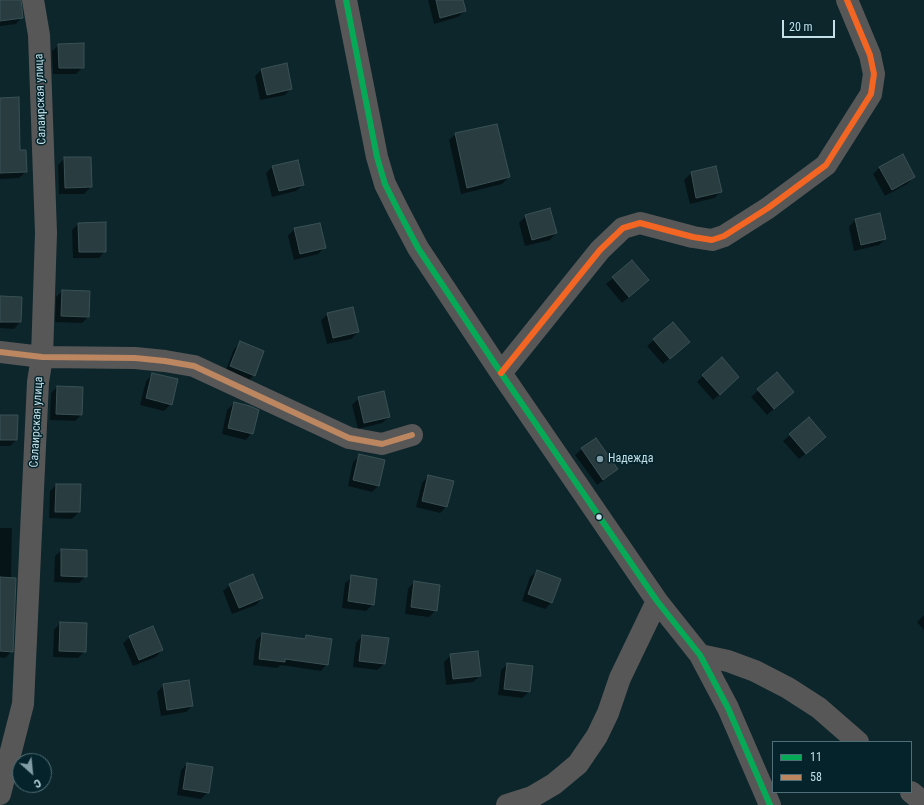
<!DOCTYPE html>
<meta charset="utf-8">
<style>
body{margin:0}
#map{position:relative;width:924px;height:805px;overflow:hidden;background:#0d262c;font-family:"Roboto Condensed",sans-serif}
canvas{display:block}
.legend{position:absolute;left:772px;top:741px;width:140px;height:52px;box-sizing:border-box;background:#04232b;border:1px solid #506e77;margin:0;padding:5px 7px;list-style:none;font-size:12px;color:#c3dfe8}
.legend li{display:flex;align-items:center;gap:8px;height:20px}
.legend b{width:20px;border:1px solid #506e77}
.north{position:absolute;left:12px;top:753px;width:40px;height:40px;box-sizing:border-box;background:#04232b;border:1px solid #506e77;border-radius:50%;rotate:153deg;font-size:11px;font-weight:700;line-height:16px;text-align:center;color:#c3dfe8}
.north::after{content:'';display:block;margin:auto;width:14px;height:18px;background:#839ea6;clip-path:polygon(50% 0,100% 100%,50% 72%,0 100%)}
.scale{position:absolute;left:782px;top:20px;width:53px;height:18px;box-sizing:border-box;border:2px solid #c3dfe8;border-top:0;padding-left:5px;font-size:12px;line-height:14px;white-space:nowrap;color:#c3dfe8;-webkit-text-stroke:3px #04232b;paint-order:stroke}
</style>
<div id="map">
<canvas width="924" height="805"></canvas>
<ul class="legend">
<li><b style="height:5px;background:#06aa56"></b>11</li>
<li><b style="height:5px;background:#bb8660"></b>58</li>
</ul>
<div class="north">С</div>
<div class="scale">20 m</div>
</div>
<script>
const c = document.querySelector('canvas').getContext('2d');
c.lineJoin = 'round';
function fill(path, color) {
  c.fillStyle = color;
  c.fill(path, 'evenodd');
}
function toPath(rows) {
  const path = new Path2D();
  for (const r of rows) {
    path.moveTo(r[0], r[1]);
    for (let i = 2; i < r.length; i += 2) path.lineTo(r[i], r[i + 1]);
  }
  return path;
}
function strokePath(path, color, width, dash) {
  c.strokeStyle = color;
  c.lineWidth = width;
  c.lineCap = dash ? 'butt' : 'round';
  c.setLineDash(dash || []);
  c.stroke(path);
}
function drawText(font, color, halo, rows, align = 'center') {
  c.font = font + ' "Roboto Condensed",sans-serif';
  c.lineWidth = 3;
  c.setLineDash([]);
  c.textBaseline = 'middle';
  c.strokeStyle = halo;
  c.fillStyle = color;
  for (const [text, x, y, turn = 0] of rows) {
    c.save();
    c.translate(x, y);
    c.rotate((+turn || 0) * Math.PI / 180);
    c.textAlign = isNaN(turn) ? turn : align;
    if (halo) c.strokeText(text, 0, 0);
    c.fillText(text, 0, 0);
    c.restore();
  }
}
fill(toPath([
 [0,0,20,0,22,17,16,24,0,26],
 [428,0,462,0,465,11,458,17,434,24],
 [59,45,83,67,76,74,53,74,52,51],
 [261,70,291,88,285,95,260,100,255,76],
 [0,98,26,172,19,178,0,179],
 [456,134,509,177,502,184,461,194,449,140],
 [65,158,91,187,84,194,59,194,58,165],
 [273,166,303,185,296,191,272,197,266,173],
 [880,167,914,177,907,184,885,196,873,174],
 [715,168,721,192,714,198,690,204,684,180,691,173],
 [880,214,885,239,879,245,854,251,849,227,855,220],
 [526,216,556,233,550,240,525,246,519,223],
 [78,224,105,251,99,258,73,258,72,230],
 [294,229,324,248,318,254,294,260,288,236],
 [613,278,642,286,622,303,606,284],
 [62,291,88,317,82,323,55,322,56,297],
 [0,297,21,297,20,322,14,329,0,328],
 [328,314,358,332,351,339,327,344,321,320],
 [654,340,682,348,663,364,647,346],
 [240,343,254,375,247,382,225,372,234,349],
 [777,373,786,398,767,415,751,397],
 [153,374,171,404,164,411,140,405,146,381],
 [703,376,732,384,713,400,697,382],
 [57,387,81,415,75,421,50,420,51,393],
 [359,398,389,417,382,423,358,429,352,405],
 [234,403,252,433,246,440,222,434,227,410],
 [0,416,16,440,10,446,0,446],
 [790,435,818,443,799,459,783,441],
 [582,449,617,469,610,476,597,485,575,455],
 [360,456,378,486,372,492,348,486,353,462],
 [428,476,447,506,440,513,416,507,422,483],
 [56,485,79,512,72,519,49,518,50,491],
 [0,528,12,528,11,578,12,651,5,658,0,657],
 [62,550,86,576,79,583,54,582,55,556],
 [537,571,560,579,551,603,545,609,522,601,530,577],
 [352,577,373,604,366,611,342,608,345,583],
 [414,582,436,610,429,617,405,614,408,589],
 [230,585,262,598,256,605,232,614,223,591],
 [924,615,924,630,917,622],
 [60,623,85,651,78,658,53,657,54,630],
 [263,634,303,639,306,636,327,664,321,671,281,665,277,668,253,665,256,640],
 [363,636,384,664,377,670,353,667,356,642],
 [130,637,162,650,156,657,133,666,123,643],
 [451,655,480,676,473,682,446,685,444,662],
 [508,664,529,692,522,698,498,695,501,670],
 [164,685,192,706,186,712,161,716,157,692],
 [187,764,208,792,201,799,177,795,181,770]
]), '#0007');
const building = toPath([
 [0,0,21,0,23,18,0,21,0,0],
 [436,0,463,0,466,11,440,18,436,0],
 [84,43,84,68,59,68,58,44,84,43],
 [287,63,292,89,267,95,261,69,287,63],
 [19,97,20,150,26,150,27,172,0,173,0,98,19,97],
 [497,124,510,177,467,188,455,133,497,124],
 [903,154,915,177,892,190,879,167,903,154],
 [64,157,91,157,92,187,65,188,64,157],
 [298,160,304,185,279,191,272,166,298,160],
 [716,166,722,192,696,198,691,172,716,166],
 [550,208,557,233,532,240,525,215,550,208],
 [880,213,886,239,861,245,855,219,880,213],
 [106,222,106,252,79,252,78,223,106,222],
 [320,223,326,248,300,254,294,228,320,223],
 [632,260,649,280,629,297,612,277,632,260],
 [62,290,90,291,89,317,61,316,62,290],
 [0,296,22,297,21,322,0,322,0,296],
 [353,307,359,332,333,338,327,313,353,307],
 [673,322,690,342,670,359,653,339,673,322],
 [240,341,264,351,255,376,230,366,240,341],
 [722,357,739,377,720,395,702,375,722,357],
 [777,372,794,392,774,409,757,389,777,372],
 [152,373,178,379,172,405,146,398,152,373],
 [57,386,83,387,82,415,56,414,57,386],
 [384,391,390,417,364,423,358,397,384,391],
 [234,402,250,406,259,410,253,434,228,428,234,402],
 [0,415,18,415,17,440,0,440,0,415],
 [809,417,826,437,806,454,789,434,809,417],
 [596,438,618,469,603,480,581,448,596,438],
 [359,454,385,460,379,486,353,480,359,454],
 [428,475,454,481,447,507,422,501,428,475],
 [56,484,81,484,80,512,55,512,56,484],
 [61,549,87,550,87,577,61,576,61,549],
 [537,570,561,579,552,603,528,594,537,570],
 [253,574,263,598,239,608,229,584,253,574],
 [351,575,377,579,374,605,348,601,351,575],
 [0,577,16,578,13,652,0,651,0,577],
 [414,581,440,585,437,611,411,607,414,581],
 [60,622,87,623,86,652,59,651,60,622],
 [153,626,163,650,139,660,129,636,153,626],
 [262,633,305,639,306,635,332,639,328,665,285,659,285,662,259,659,262,633],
 [362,635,389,638,385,664,359,661,362,635],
 [478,651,481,676,453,679,450,654,478,651],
 [507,663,533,666,530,692,504,689,507,663],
 [189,680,193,706,167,710,163,684,189,680],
 [187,763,213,767,209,793,183,789,187,763]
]);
fill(building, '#293d40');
strokePath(building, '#395154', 1);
strokePath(toPath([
 [346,0,377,157,385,184,398,210,418,248,501,373,657,601,700,655,728,708,770,805],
 [0,352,42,357,135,358,165,361,194,366,349,438,382,444,412,435],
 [501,373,600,250,623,228,640,223,693,237,712,240,724,236,768,208,826,165,871,94,874,74,870,55,847,0],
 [700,655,728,661,755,671,788,688,819,708,858,742],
 [911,792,924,803],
 [0,794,23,704,38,382,42,357,46,233,39,35,33,0],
 [507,805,532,797,554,784,578,764,597,736,608,713,620,678,657,601]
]), '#585757', 22);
strokePath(toPath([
 [346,0,377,157,385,184,398,210,418,248,501,373,657,601,700,655,728,708,770,805]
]), '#06aa56', 6);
strokePath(toPath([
 [0,352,42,357,135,358,165,361,194,366,349,438,382,444,412,435]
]), '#bb8660', 6);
strokePath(toPath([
 [501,373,600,250,623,228,640,223,693,237,712,240,724,236,768,208,826,165,871,94,874,74,870,55,847,0]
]), '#f26522', 6);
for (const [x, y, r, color] of [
 [600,459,4,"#839ea6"],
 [599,517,3.5,"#c3dfe8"]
]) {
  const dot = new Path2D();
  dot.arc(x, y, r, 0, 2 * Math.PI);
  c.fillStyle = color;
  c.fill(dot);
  strokePath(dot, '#04232b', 1.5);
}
drawText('12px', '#c3dfe8', '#04232b', [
 ["Салаирская улица",41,99,-92],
 ["Салаирская улица",37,422,-87]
]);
drawText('12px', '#c3dfe8', '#04232b', [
 ["Надежда",608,459]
], 'left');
</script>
